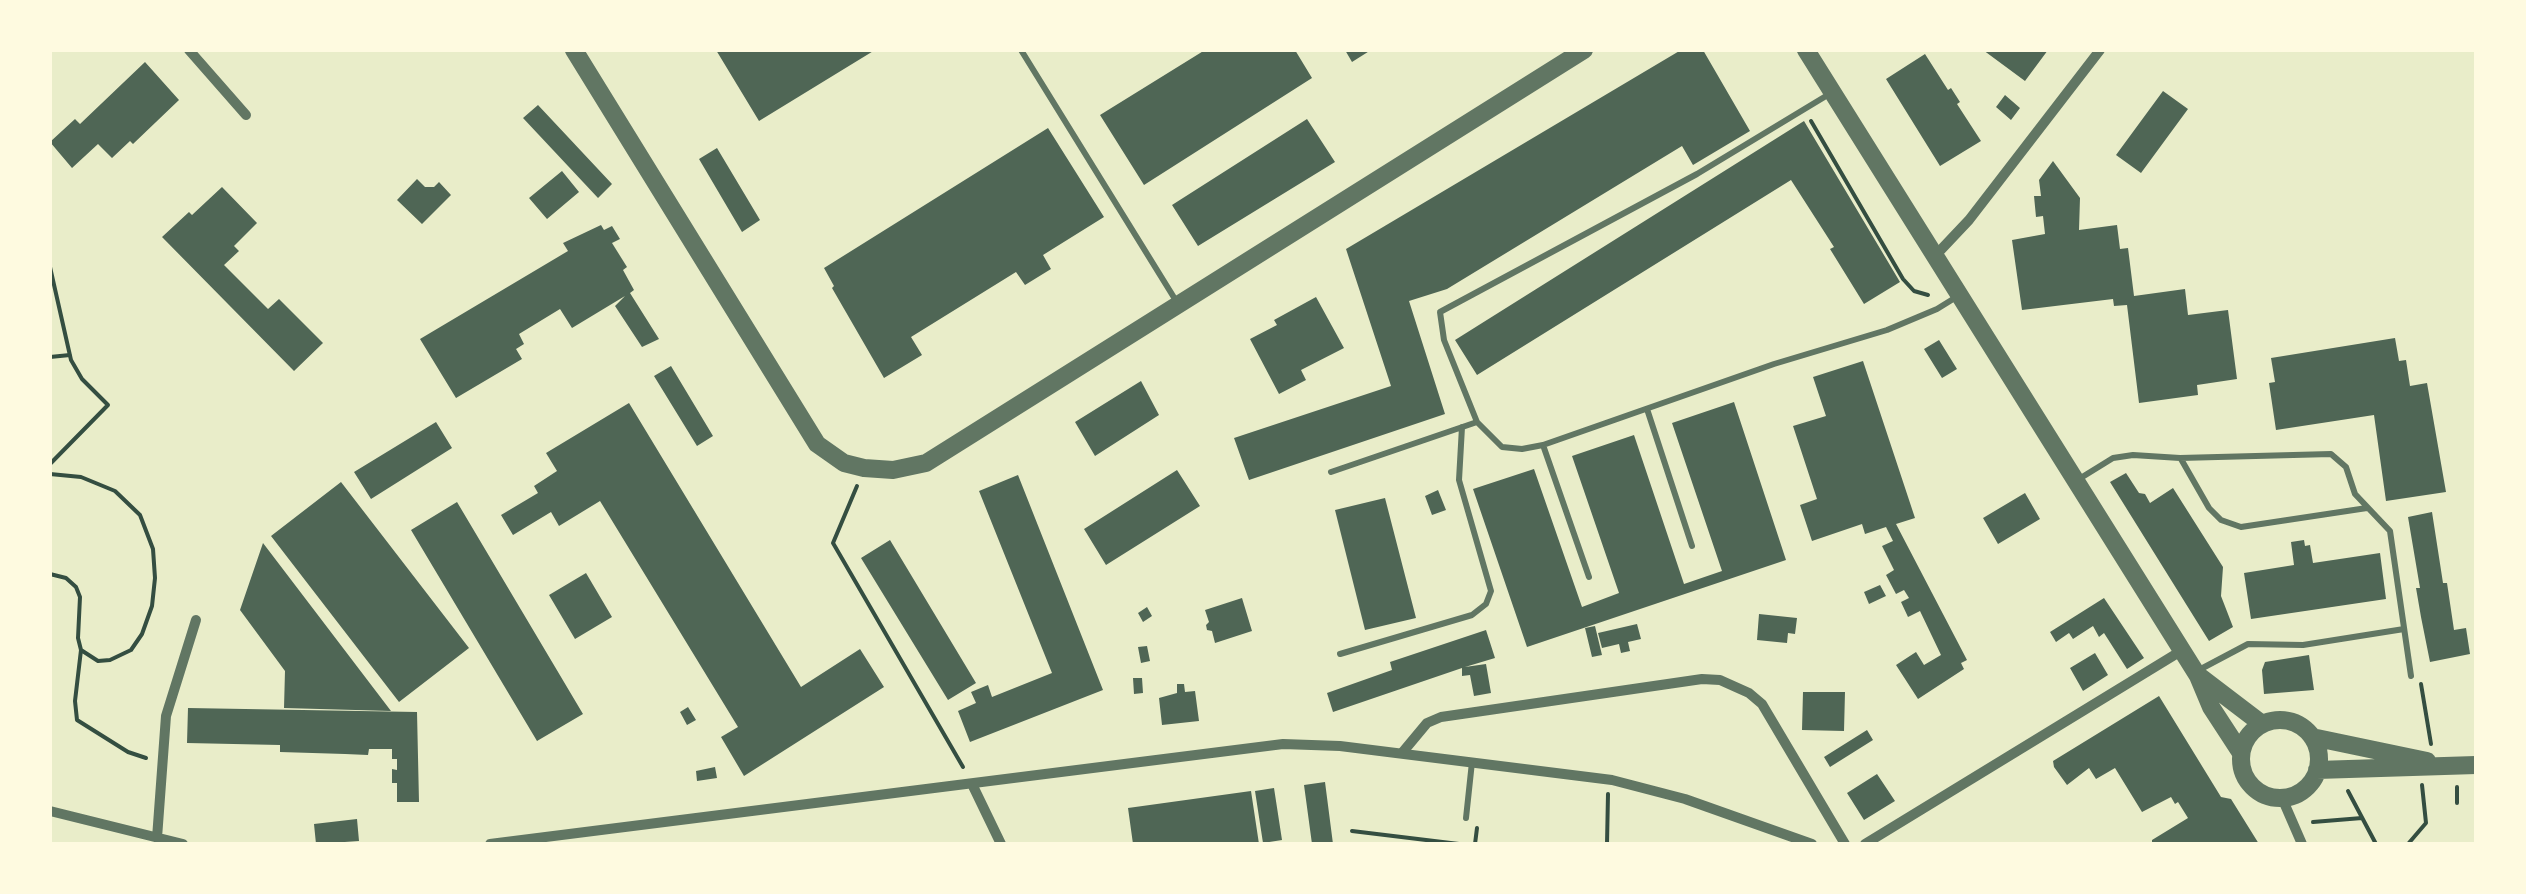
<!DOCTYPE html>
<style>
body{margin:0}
#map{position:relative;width:2526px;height:894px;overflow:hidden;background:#e9edc9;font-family:Jost,sans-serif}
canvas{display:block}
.frame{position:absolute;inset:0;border:52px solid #fefae0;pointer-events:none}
</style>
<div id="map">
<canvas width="2526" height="894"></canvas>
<div class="frame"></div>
</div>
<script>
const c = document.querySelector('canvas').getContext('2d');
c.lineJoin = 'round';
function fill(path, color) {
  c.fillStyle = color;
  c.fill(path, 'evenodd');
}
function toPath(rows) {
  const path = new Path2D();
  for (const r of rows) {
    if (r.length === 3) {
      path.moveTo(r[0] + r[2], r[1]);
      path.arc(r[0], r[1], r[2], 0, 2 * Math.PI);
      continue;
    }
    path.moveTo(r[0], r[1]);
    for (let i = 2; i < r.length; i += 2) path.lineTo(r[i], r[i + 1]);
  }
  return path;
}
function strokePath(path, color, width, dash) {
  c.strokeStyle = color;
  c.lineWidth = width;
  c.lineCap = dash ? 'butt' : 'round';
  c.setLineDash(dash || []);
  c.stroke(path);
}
fill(toPath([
 [716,50,875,50,759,121],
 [1205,50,1295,50,1312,78,1144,185,1100,115],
 [1345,50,1371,50,1352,62],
 [1681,50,1703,50,1750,131,1693,165,1682,146,1447,289,1409,301,1445,414,1249,480,1234,438,1391,386,1346,249],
 [1983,50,2048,50,2025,81],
 [1925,54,1948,90,1951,88,1960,102,1957,104,1981,141,1940,166,1886,79],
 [145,62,179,100,133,144,130,141,112,158,98,144,72,168,50,142,75,119,80,124],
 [2163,91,2188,109,2141,173,2116,155],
 [2005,95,2020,108,2011,120,1996,107],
 [538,105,612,184,598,198,523,118],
 [1307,119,1335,162,1198,246,1172,205],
 [1804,121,1900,282,1864,304,1830,249,1834,247,1791,180,1477,375,1455,340],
 [1048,128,1104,217,1043,255,1051,269,1025,285,1016,272,911,337,922,355,884,378,832,288,834,286,824,268],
 [717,148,760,220,742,232,699,159],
 [2053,161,2080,198,2079,230,2117,225,2120,249,2128,248,2134,296,2185,289,2188,315,2228,310,2237,379,2197,385,2198,395,2139,403,2127,305,2114,306,2113,299,2022,310,2012,240,2045,234,2043,216,2036,217,2034,196,2041,196,2039,180],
 [562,171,579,192,547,219,529,198],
 [417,179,425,187,434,187,439,182,451,195,422,224,397,200],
 [222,187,257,223,234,246,239,251,224,265,268,309,279,299,323,343,294,371,162,237,189,212,192,215],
 [601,225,604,230,612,226,620,239,612,243,627,267,623,270,634,290,630,293,659,339,642,347,615,306,625,296,572,328,560,309,519,334,524,344,516,349,522,359,456,398,420,339,568,251,563,243],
 [1316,297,1344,348,1301,370,1306,380,1279,394,1250,339,1277,325,1274,320],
 [2395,338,2399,361,2406,360,2410,386,2427,383,2446,492,2386,501,2374,415,2276,430,2269,383,2275,382,2271,358],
 [1939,340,1957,369,1942,378,1924,349],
 [1863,361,1915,518,1896,524,1967,660,1961,663,1964,669,1918,699,1896,665,1916,652,1924,665,1941,655,1920,611,1908,617,1901,602,1909,598,1904,590,1896,594,1886,575,1894,570,1882,546,1893,541,1886,527,1865,534,1862,524,1812,541,1800,505,1817,499,1793,426,1826,416,1813,377],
 [671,366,713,436,697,446,654,376],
 [1141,381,1159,415,1095,456,1075,422],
 [1734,402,1786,560,1527,647,1473,489,1534,469,1582,607,1619,593,1572,456,1634,435,1684,584,1722,571,1672,423],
 [629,403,801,687,860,649,884,687,744,776,721,737,738,727,600,501,559,526,551,512,513,535,501,515,538,493,534,486,557,471,546,453],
 [436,422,452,448,371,499,354,472],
 [1177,470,1200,506,1106,565,1084,529],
 [2126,473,2139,493,2145,494,2150,503,2173,488,2223,567,2221,596,2233,627,2209,641,2110,482],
 [1018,475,1103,690,970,742,958,711,976,703,971,692,988,685,992,697,1052,673,979,491],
 [341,482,469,648,399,702,271,536],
 [1438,490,1446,510,1432,515,1425,496],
 [2025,493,2040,519,1998,544,1983,518],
 [1385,498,1416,618,1365,630,1335,510],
 [457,502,583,714,537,741,411,530],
 [2432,512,2443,583,2447,583,2454,630,2466,628,2470,654,2430,662,2421,617,2416,588,2420,588,2408,517],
 [890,540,976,683,948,700,861,558],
 [2304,540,2305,546,2310,545,2313,563,2380,553,2386,599,2251,619,2244,573,2294,565,2291,542],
 [263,543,391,711,284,708,285,671,240,610],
 [586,573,612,617,575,639,549,595],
 [1880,585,1886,596,1869,604,1864,592],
 [1242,598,1252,631,1215,643,1212,631,1207,630,1206,625,1209,622,1205,610],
 [2104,598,2144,658,2127,669,2104,633,2099,637,2093,626,2073,639,2069,633,2056,642,2050,632],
 [1147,607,1152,616,1143,622,1138,613],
 [1759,614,1797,618,1795,634,1788,633,1787,643,1757,640],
 [1637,624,1641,639,1628,642,1630,651,1621,653,1619,644,1602,648,1598,633],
 [1595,626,1602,655,1592,657,1585,628],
 [1486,630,1495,658,1465,667,1486,664,1491,693,1474,696,1470,675,1462,676,1462,668,1333,712,1327,693,1392,670,1390,662],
 [1147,646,1150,661,1141,663,1138,647],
 [2095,653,2108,675,2083,691,2070,668],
 [2309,655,2314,690,2264,694,2262,670,2265,662],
 [1133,678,1142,678,1143,693,1134,694],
 [1177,684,1184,684,1185,692,1195,691,1199,721,1162,725,1159,698,1177,693],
 [1803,692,1845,692,1844,731,1802,730],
 [2159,696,2221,797,2231,799,2259,844,2152,844,2152,840,2188,818,2178,802,2175,804,2171,797,2142,812,2115,768,2096,779,2089,768,2067,785,2054,767,2053,761],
 [688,707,696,720,687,725,680,712],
 [188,708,417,712,419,802,397,802,397,783,392,783,392,769,397,770,397,759,392,759,392,749,369,749,368,755,345,754,280,752,280,745,187,743],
 [1867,730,1873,740,1830,767,1824,757],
 [715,767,717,778,697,781,696,771],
 [1877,774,1895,801,1864,820,1847,793],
 [1325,782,1333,844,1312,844,1304,785],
 [1274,788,1282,840,1263,843,1255,791],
 [1251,791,1259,844,1133,844,1128,808],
 [357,819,359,841,316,844,314,824]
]), '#4f6655');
strokePath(toPath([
 [1811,121,1903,279,1914,291,1928,295],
 [50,267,71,360,82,379,108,405,50,464],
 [50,357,70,355],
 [50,474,81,477,115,491,140,515,153,549,155,578,152,606,142,634,131,650,110,660,98,661,81,650,78,638,80,597,76,587,66,578,50,574],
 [857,486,833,543,963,767],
 [81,650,75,701,77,720,128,752,146,758],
 [2421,684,2431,744],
 [2457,787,2457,803],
 [2348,791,2376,844],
 [2313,822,2362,818],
 [1352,831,1459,844],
 [1475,844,1477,828],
 [1607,844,1608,794],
 [2408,844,2426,823,2422,785]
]), '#344e41', 4);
strokePath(toPath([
 [1021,50,1178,304],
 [1831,93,1697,174,1440,312,1444,340,1477,422,1502,447,1522,449,1543,445,1774,364,1887,330,1937,309,1958,296],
 [1647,409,1692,546],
 [1543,445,1589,577],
 [2181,459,2209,508,2221,520,2241,527,2367,508],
 [1331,472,1477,422],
 [2079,479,2113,458,2133,455,2180,458,2331,454,2346,467,2355,494,2390,531,2411,676],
 [1340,654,1472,615,1486,604,1491,591,1459,480,1462,427],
 [2197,671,2248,644,2303,645,2404,629],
 [1466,818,1472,762]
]), '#617663', 6);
strokePath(toPath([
 [189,50,246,115],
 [1935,256,1969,220,2100,50],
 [1402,753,1427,723,1441,717,1702,679,1720,680,1749,693,1762,704,1845,844],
 [972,784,1001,844],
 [2282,798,2302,844],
 [50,811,183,844],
 [157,838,166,716,196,620],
 [490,844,1283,744,1340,746,1612,780,1685,799,1812,844],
 [1865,844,2181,651]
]), '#617663', 10);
strokePath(toPath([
 [574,50,817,444,844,463,864,468,893,470,926,463,1584,50],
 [1806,50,2198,676,2211,707,2241,753],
 [2199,676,2262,724],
 [2280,759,39],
 [2312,737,2427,761],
 [2317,770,2476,765]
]), '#617663', 18);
</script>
